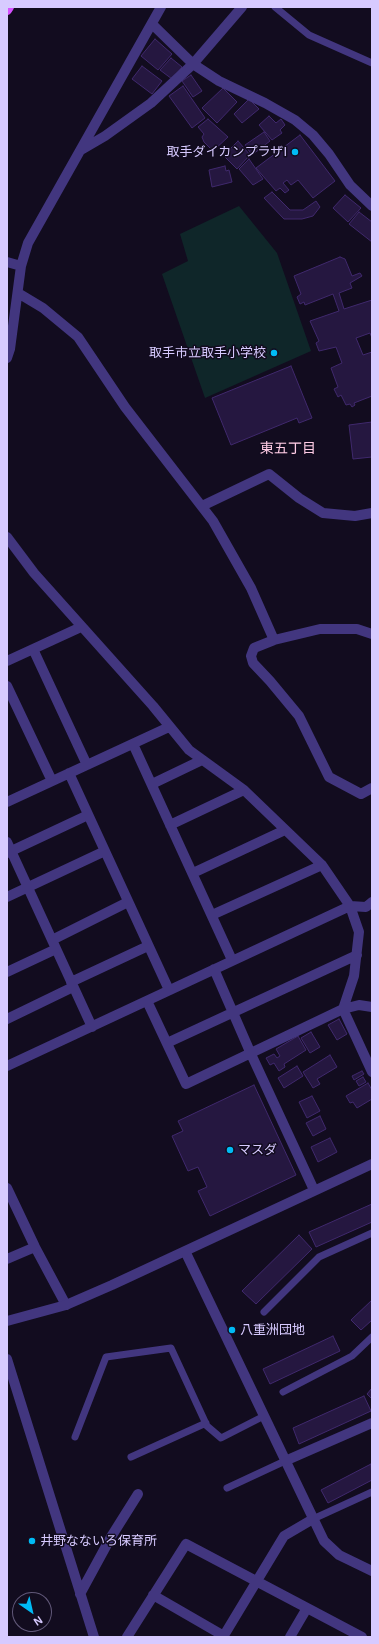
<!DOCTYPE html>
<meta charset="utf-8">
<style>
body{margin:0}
#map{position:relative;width:379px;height:1644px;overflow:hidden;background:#120c1f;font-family:Helvetica,sans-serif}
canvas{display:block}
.frame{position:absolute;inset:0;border:8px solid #d7caff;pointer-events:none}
.north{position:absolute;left:12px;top:1592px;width:40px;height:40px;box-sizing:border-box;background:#120c1f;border:1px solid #615879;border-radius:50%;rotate:146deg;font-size:11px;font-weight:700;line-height:16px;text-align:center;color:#d7caff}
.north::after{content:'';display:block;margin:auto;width:14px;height:18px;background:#00bbf5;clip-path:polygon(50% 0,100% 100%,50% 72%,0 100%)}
</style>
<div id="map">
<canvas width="379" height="1644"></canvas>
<div class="frame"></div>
<div class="north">N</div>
</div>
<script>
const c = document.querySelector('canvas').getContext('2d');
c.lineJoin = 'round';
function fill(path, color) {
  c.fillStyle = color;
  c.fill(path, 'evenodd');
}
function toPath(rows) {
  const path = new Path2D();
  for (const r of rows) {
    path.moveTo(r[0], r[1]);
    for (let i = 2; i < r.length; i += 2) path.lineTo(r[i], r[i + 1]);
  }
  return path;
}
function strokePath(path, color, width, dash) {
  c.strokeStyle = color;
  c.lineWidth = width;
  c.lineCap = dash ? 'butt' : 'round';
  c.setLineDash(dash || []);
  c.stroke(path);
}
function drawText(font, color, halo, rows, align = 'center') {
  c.font = font + ' Helvetica,"Noto Sans JP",sans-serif';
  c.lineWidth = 3;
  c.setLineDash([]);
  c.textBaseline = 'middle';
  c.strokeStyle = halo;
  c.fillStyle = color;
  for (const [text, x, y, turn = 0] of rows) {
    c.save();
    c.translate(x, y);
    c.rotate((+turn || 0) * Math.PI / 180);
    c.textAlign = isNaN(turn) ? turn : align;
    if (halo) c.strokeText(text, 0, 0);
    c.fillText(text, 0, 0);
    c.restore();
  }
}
fill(toPath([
 [239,206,277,253,311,351,205,398,162,274,188,261,180,234]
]), '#0f2629');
const building = toPath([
 [155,39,172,54,158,70,141,56,155,39],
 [171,58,182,67,172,79,160,70,171,58],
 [142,66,162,81,152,94,132,79,142,66],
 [191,75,202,91,193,97,182,81,191,75],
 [183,86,205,118,192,128,169,96,183,86],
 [223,88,237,102,217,123,202,108,223,88],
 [249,99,259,109,242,123,234,114,249,99],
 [269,116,276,123,281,119,285,125,280,130,282,133,272,140,259,125,269,116],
 [208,119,228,137,213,151,204,142,202,137,204,134,198,127,208,119],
 [264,132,270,141,252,155,245,145,264,132],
 [300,135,335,181,313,198,298,180,291,185,287,180,283,183,289,190,285,193,280,188,276,191,256,168,300,135],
 [238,141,250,155,237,169,225,157,231,150,230,149,238,141],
 [249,159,263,179,253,185,239,169,249,159],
 [225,166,226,171,229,170,232,182,212,187,209,170,225,166],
 [272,192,290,210,303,210,316,201,320,207,313,216,302,219,284,219,264,198,272,192],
 [345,195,361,208,348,222,333,208,345,195],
 [359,212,372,222,372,242,349,224,359,212],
 [340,257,345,259,352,276,360,273,362,276,350,283,352,288,339,293,344,309,372,300,372,338,370,333,356,338,363,355,372,352,372,396,354,403,355,405,352,407,350,404,346,405,341,395,338,397,334,389,338,387,331,368,342,363,336,347,319,351,316,343,319,341,310,321,339,311,333,294,305,305,304,302,300,304,297,297,301,294,294,276,340,257],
 [291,366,312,418,299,423,297,418,231,445,212,398,291,366],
 [372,422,372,457,353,459,349,425,372,422],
 [339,1019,347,1034,337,1040,328,1025,339,1019],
 [311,1032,320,1047,310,1053,301,1038,311,1032],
 [298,1036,306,1050,284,1064,285,1067,279,1071,274,1063,270,1065,266,1058,274,1054,277,1058,280,1056,276,1049,298,1036],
 [330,1055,337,1067,317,1079,320,1084,313,1088,303,1072,330,1055],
 [297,1066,303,1076,284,1088,278,1078,297,1066],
 [362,1071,364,1074,354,1080,352,1076,362,1071],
 [363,1077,366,1082,359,1086,356,1081,363,1077],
 [368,1083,372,1090,372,1099,357,1108,353,1102,350,1103,346,1096,368,1083],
 [254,1085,296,1175,210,1216,198,1191,207,1187,198,1167,188,1171,172,1136,183,1131,178,1121,254,1085],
 [312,1096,320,1111,307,1118,299,1102,312,1096],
 [320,1116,326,1129,313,1136,306,1123,320,1116],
 [330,1138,337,1152,318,1162,311,1147,330,1138],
 [372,1204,372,1222,316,1247,309,1232,372,1204],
 [299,1235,312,1249,256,1304,242,1291,299,1235],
 [372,1300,372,1320,361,1330,351,1320,372,1300],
 [333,1336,340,1351,270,1384,263,1369,333,1336],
 [372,1388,372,1399,367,1394,372,1388],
 [364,1396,371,1411,299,1444,293,1428,364,1396],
 [371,1464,372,1480,328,1503,321,1490,371,1464]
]);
fill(building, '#251740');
strokePath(building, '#40296d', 1);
strokePath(toPath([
 [275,7,309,35,372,63],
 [264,1312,319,1257,372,1233],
 [283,1392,352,1356,372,1337],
 [75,1437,106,1357,171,1348,207,1426,221,1438,264,1416],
 [131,1457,206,1423],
 [227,1488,285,1461],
 [313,1519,372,1492]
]), '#42367f', 7);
strokePath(toPath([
 [152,24,193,64,219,81,265,103,295,120,313,135,329,154,350,185,372,206],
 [81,150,105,136,151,103,193,64,242,7],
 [7,262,21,266],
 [18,293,43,308,78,337,125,407,213,521,251,588,274,640],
 [7,358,10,349,21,266,28,243,161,7],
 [202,506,269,474,299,498,323,513,355,516,372,513],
 [7,537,34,573,153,706,189,750,244,790,322,865,350,906,359,932,354,976,343,1009,372,1072],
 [372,634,357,629,320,629,274,640,254,648,251,656,253,663,270,681,299,716,329,777,361,794,372,788],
 [33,649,87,765],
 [7,661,81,627],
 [7,686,52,781],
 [133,744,232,960],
 [69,773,169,990],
 [152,784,202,760],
 [7,802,169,727],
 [170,825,244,790],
 [7,842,92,1027],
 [7,853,88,815],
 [193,873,285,830],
 [7,897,105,851],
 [212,915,322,865],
 [52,940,128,902],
 [214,969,251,1054,314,1190],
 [7,972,56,949],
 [71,982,148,946],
 [147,1001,186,1084,343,1009,359,1005,372,1007],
 [7,1019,73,987],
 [167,1043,357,955],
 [7,1066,350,906,366,907,372,902],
 [7,1188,35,1247,66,1305],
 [7,1259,35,1247],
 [7,1359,94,1637],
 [285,1461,372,1423],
 [80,1594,111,1537,138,1494],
 [153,1595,224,1636],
 [127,1637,186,1544,362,1637],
 [223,1637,284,1536,313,1519],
 [290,1637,307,1608]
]), '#42367f', 10);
strokePath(toPath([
 [185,1251,324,1541,339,1555,372,1571],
 [7,1321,66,1305,112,1285,372,1164]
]), '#42367f', 10);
strokePath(toPath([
 [7,10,9,7]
]), '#d651ff', 10);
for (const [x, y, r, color] of [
 [295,152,4,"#00bbf5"],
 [274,353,4,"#00bbf5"],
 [230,1150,4,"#00bbf5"],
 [232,1330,4,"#00bbf5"],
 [32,1541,4,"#00bbf5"]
]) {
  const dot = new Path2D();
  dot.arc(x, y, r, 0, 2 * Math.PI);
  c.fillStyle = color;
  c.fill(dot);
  strokePath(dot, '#120c1f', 1.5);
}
drawText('13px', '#d7caff', '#120c1f', [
 ["取手ダイカンプラザI",287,152,"right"],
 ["取手市立取手小学校",266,353,"right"],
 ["マスダ",238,1150],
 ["八重洲団地",240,1330],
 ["井野なないろ保育所",40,1541]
], 'left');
drawText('14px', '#ffcce5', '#120c1f', [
 ["東五丁目",288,449]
]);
</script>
